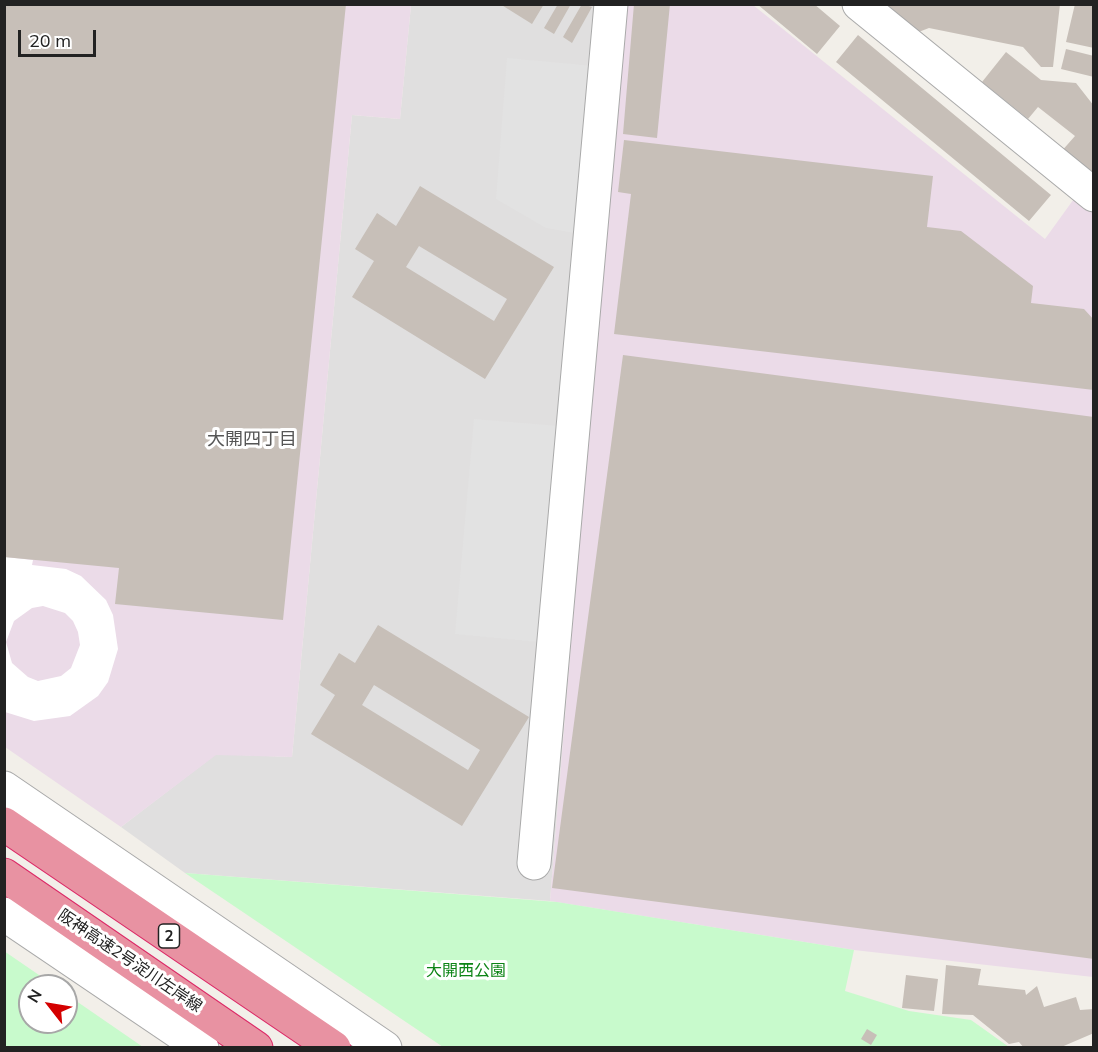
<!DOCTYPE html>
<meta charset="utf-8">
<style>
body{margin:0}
#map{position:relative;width:1098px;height:1052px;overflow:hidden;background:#f2efe9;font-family:Mulish,sans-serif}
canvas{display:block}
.frame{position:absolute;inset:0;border:6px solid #222;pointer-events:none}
.north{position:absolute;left:18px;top:974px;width:60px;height:60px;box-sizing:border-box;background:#fff;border:2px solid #a7a7a7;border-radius:50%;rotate:301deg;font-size:16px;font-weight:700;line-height:24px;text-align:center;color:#222}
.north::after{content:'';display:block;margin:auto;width:21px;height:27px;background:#d40000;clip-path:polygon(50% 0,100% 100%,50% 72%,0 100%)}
.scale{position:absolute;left:18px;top:30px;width:78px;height:27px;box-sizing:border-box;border:3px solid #222;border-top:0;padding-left:8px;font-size:18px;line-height:21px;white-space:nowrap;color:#222;-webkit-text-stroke:4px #fff;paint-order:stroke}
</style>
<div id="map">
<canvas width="1098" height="1052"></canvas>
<div class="frame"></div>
<div class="north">N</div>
<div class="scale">20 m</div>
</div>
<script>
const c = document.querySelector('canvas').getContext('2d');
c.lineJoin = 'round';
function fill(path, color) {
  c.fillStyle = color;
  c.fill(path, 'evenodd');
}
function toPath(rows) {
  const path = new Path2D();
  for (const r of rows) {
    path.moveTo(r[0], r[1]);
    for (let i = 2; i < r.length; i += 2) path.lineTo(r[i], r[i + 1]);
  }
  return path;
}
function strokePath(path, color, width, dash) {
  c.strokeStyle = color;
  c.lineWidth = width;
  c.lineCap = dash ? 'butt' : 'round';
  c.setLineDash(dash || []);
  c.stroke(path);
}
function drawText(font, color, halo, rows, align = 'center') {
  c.font = font + ' Mulish,"Noto Sans JP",sans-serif';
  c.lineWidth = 6;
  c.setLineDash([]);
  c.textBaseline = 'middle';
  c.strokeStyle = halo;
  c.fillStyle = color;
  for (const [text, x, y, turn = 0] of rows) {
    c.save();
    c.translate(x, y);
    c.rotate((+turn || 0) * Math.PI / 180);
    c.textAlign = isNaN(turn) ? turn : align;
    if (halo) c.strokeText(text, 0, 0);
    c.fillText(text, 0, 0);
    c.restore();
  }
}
fill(toPath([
 [411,5,623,5,550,901,185,873,121,827,216,754,292,757,352,115,400,119]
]), '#e0dfdf');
fill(toPath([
 [5,5,411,5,400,119,352,115,292,757,216,755,121,827,5,747],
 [623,5,753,5,1045,239,1076,196,1093,210,1093,977,854,950,550,901]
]), '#ebdbe8');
fill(toPath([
 [185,873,557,902,854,950,845,991,909,1011,971,1020,1009,1047,443,1047],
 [4,951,55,986,30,986,30,1022,66,1022,66,994,143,1047,5,1047]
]), '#c8facc');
fill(toPath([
 [507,58,594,66,579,234,546,228,496,199],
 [474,419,559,426,539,642,455,634]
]), '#e2e2e2');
fill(toPath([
 [5,557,33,560,32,565,66,569,81,576,106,600,113,615,118,649,108,682,98,696,70,716,34,721,5,712],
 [43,606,65,613,73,621,78,632,80,645,71,668,61,676,38,681,28,677,12,663,6,642,14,621,32,608]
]), '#fff');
fill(toPath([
 [4,4,346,4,283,620,115,604,119,568,4,557],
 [500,4,544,4,532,24],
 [558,4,571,4,554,34,544,28],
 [582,4,592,7,572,43,563,37],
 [634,4,670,4,657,138,623,134],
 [757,4,814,4,840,26,817,54],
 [882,4,1060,4,1053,67,1041,67,1023,47,929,28,916,33],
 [1075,4,1094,4,1094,48,1066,42],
 [858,35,1051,195,1029,221,836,62],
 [1066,49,1094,56,1094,77,1061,69],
 [1006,52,1041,80,1076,83,1094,106,1094,180,1060,153,1075,136,1038,107,1028,119,982,82],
 [624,140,933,176,927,227,961,231,1033,286,1031,303,1084,309,1094,320,1094,390,614,334,631,194,618,192],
 [420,186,554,267,485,379,352,297,374,261,355,249,377,213,396,226],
 [419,246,507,299,494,321,406,267],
 [623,355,1094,417,1094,959,552,888],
 [378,625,529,717,462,826,311,734,335,695,320,685,339,653,355,663],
 [374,685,480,750,468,770,362,705],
 [946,965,981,969,978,985,1025,990,1026,995,1037,986,1044,1007,1076,997,1080,1010,1094,1009,1094,1033,1059,1048,1024,1048,1019,1042,1009,1044,973,1015,942,1014],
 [906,975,938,979,934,1011,902,1008],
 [867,1029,877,1035,871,1045,861,1039]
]), '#c7bfb8');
const minor = toPath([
 [859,4,1094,195],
 [4,788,385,1048],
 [534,863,611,4],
 [4,914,202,1048]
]);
const highway = toPath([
 [4,824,334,1048],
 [4,875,256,1048]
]);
strokePath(minor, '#a9a9a9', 35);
strokePath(highway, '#dc2a67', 35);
strokePath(minor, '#fff', 33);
strokePath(highway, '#e892a2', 33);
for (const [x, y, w] of [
 [169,936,21]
]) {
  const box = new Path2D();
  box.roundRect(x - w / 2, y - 12, w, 24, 4.5);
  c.fillStyle = '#fff';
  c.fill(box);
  strokePath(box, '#222', 1.5);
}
drawText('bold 15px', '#222', null, [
 ["2",169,936]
]);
drawText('16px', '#222', '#fff', [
 ["阪神高速2号淀川左岸線",130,961,34]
]);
drawText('16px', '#0c8416', '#fff', [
 ["大開西公園",466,971]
]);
drawText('18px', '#555', '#fff', [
 ["大開四丁目",252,440]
]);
</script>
